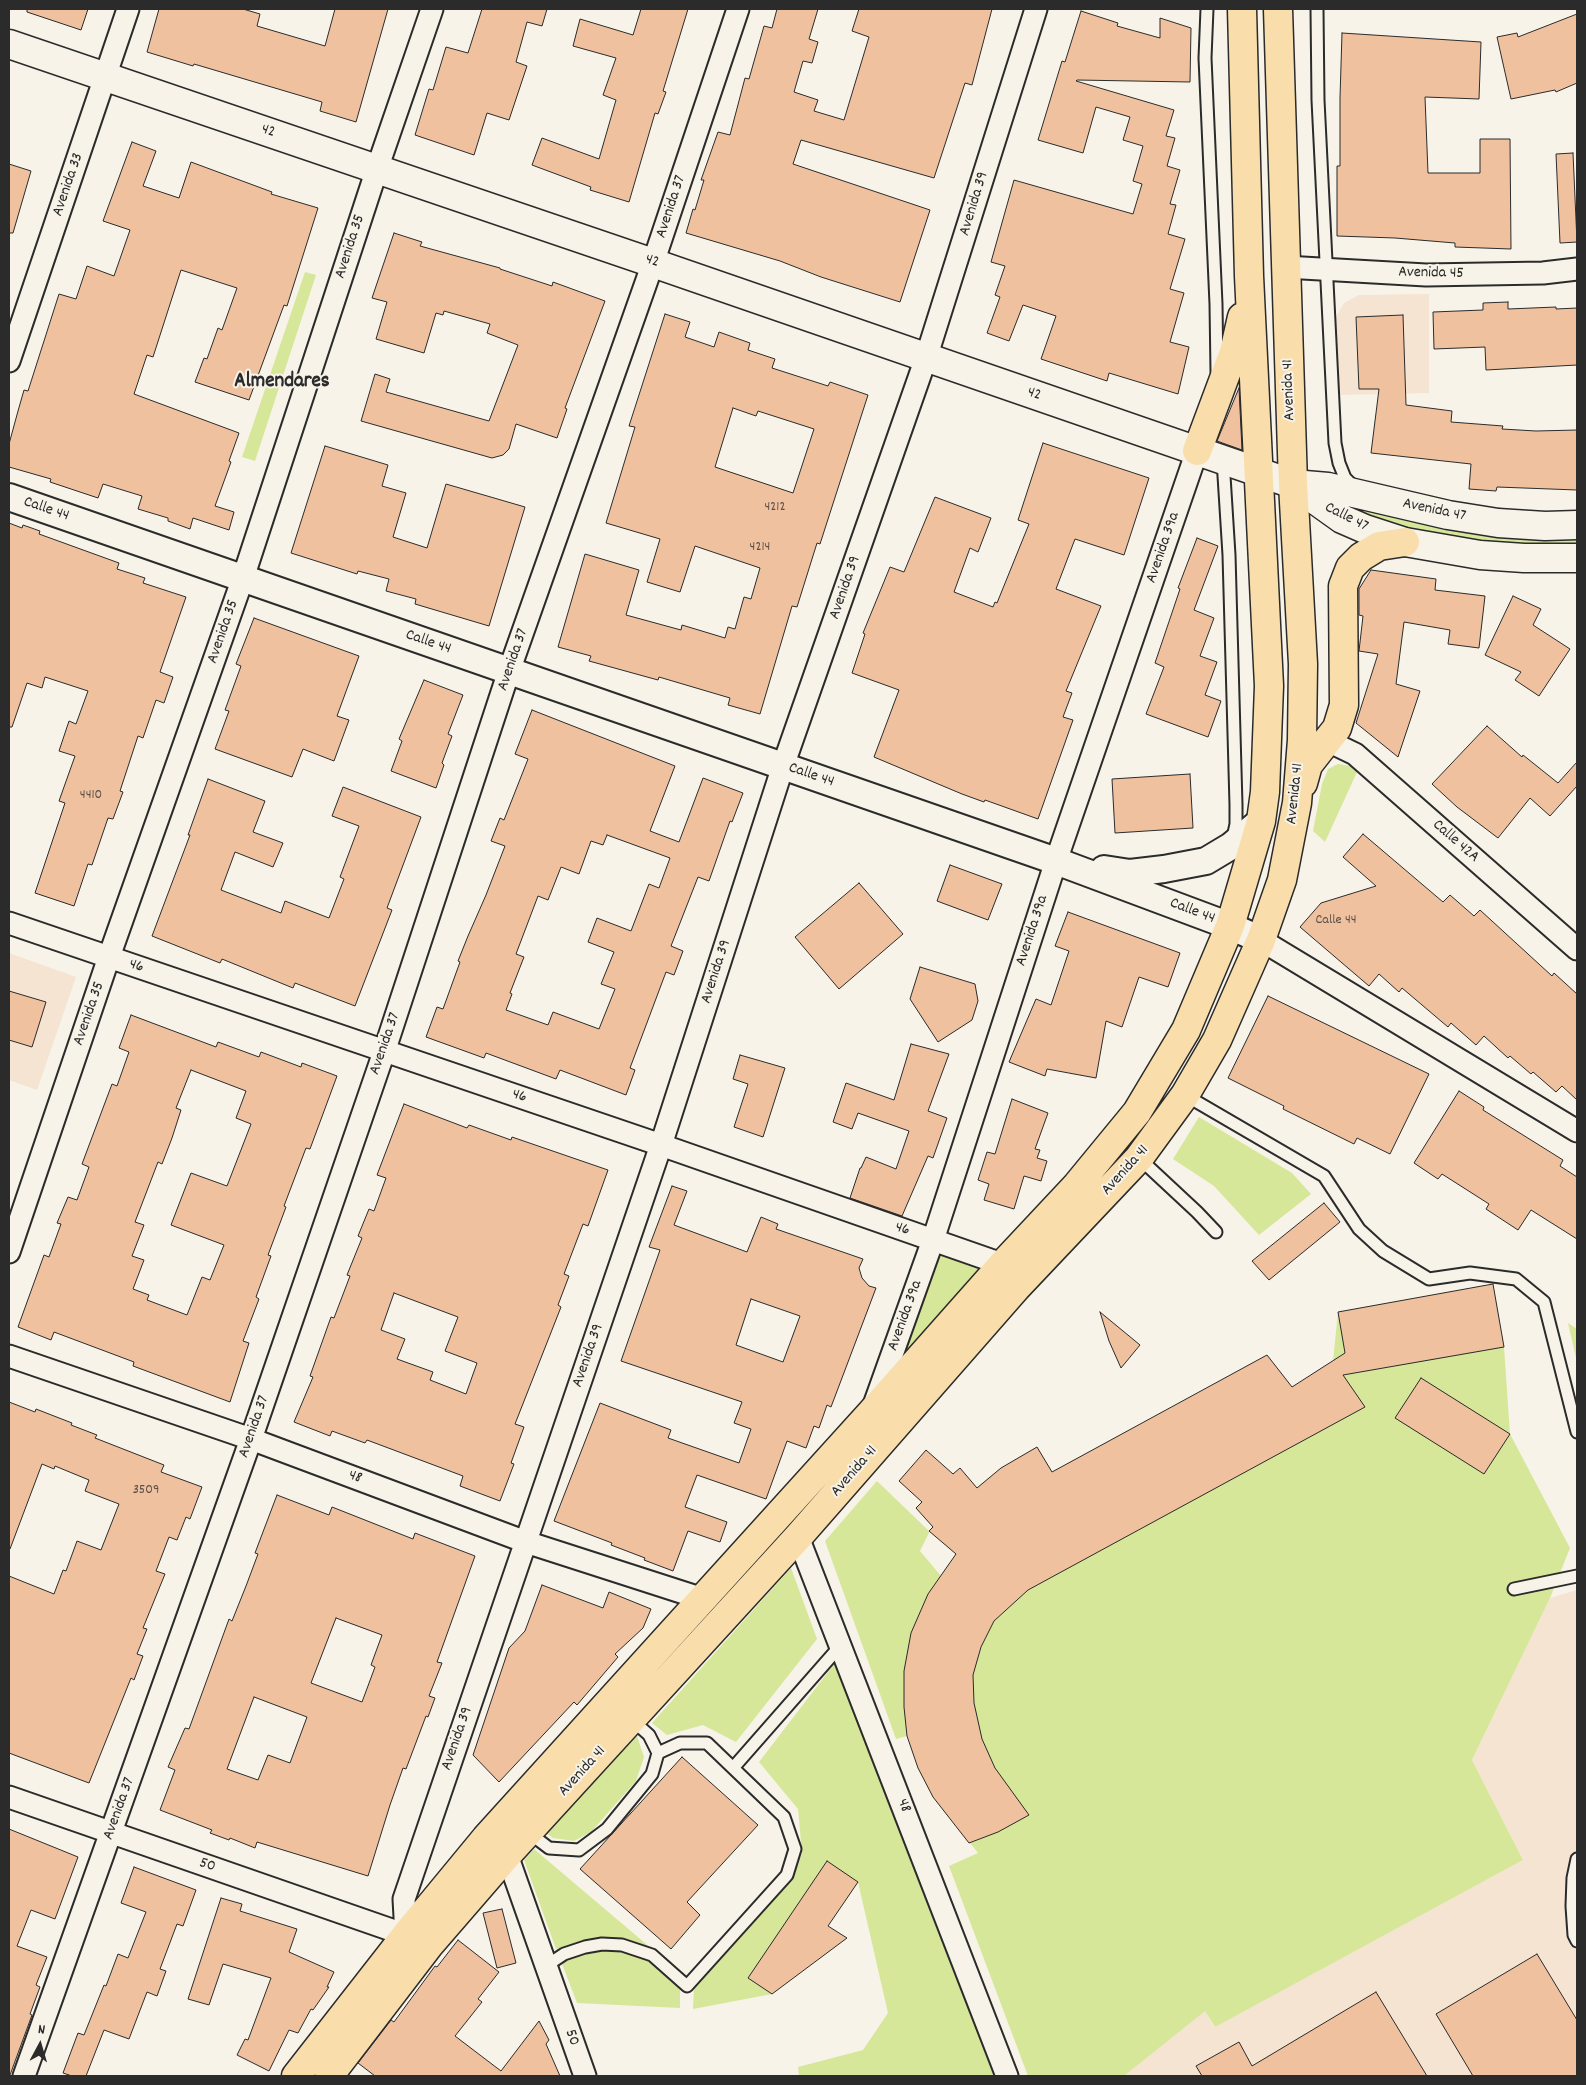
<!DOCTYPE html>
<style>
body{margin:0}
#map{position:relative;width:1586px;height:2085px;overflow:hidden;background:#f7f3e8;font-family:Dekko,sans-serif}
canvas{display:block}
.frame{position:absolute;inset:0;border:10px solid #2b2b2b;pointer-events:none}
.north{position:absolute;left:15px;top:2020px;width:50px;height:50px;-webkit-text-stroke:4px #f7f3e8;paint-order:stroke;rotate:6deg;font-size:14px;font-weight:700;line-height:20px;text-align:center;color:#2b2b2b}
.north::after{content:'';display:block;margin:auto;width:18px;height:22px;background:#2b2b2b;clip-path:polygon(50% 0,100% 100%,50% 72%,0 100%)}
</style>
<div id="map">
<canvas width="1586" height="2085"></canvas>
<div class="frame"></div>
<div class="north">N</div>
</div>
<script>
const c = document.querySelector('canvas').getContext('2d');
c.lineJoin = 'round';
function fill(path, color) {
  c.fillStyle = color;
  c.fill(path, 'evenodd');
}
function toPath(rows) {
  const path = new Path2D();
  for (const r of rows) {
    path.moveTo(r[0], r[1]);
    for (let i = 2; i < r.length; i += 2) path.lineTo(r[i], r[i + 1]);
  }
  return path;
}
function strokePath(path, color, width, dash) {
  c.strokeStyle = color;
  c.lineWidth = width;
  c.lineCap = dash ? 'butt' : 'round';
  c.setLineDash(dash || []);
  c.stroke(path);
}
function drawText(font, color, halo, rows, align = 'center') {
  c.font = font + ' Dekko,sans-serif';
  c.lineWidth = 4;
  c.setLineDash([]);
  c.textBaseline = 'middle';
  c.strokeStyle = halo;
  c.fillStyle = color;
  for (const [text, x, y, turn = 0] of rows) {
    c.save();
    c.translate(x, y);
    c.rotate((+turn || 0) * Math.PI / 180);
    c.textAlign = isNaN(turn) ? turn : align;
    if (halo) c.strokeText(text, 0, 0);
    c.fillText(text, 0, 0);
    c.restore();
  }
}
fill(toPath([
 [1429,294,1429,393,1339,395,1335,319,1344,303,1359,295],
 [9,953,76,977,37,1090,9,1080],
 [1577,1590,1577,2076,1124,2076,1205,2010,1214,2027,1523,1860,1472,1760,1550,1598]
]), '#f5e4d2');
fill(toPath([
 [305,272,316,275,255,461,242,457],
 [1332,499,1577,536,1577,548,1451,540,1365,517],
 [1338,764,1350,766,1357,772,1325,842,1313,831,1322,784,1328,769],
 [1199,1117,1292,1173,1311,1194,1259,1235,1214,1186,1173,1159],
 [933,1240,1003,1264,872,1412],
 [1493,1284,1504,1347,1510,1434,1570,1548,1550,1598,1472,1760,1523,1860,1215,2027,1205,2011,1124,2076,1028,2076,949,1866,978,1853,933,1797,918,1768,907,1736,896,1739,825,1541,877,1481,929,1531,966,1496,1001,1468,1037,1447,1052,1472,1267,1355,1292,1387,1333,1361,1338,1312],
 [930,1531,956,1554,941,1576,920,1551],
 [1568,1323,1577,1329,1577,1362],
 [791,1568,817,1639,736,1742,703,1725,667,1735,652,1723],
 [838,1659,995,2076,799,2076,798,2067,863,2050,888,2013,858,1882,772,1994,693,2009,694,1987,794,1876,802,1853,798,1809,759,1762],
 [637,1736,644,1757,636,1781,591,1832,574,1841,553,1838,546,1833],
 [534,1849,652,1949,622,1940,601,1938,583,1940,556,1949,524,1860],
 [602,1950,619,1951,650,1960,680,1989,680,2008,577,2003,561,1961]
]), '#d6e79a');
const building = toPath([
 [27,9,88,9,81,30,27,12,27,9],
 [159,9,243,9,260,14,257,26,325,46,335,9,388,9,356,122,320,111,322,102,194,64,193,66,147,52,159,9],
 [482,9,547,9,542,26,527,22,516,62,527,66,509,120,487,113,474,155,415,135,429,89,433,90,446,47,468,53,482,9],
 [641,9,688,9,663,91,666,92,658,114,655,113,629,202,590,190,591,187,532,165,542,138,599,159,616,100,603,95,616,58,573,46,580,19,633,35,641,9],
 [777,9,818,9,809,39,818,42,812,63,803,61,794,92,818,100,814,111,844,120,869,37,852,31,859,9,992,9,972,85,965,83,934,178,801,140,793,164,930,210,900,302,821,277,780,261,686,233,693,209,695,210,704,180,701,180,718,132,730,135,745,78,749,79,764,26,772,28,777,9],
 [1081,11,1118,23,1117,26,1160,38,1160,18,1191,28,1190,82,1077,80,1076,81,1174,110,1166,136,1175,138,1167,166,1180,170,1170,204,1176,205,1168,234,1185,239,1170,289,1184,293,1170,342,1189,347,1178,394,1109,373,1107,381,1041,359,1056,316,1023,305,1009,341,987,333,1000,297,995,295,1005,266,991,262,1014,180,1133,214,1142,184,1133,181,1143,146,1123,140,1130,117,1096,107,1083,153,1038,140,1062,61,1065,62,1081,11],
 [1577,14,1577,83,1556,92,1555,90,1511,99,1497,37,1517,33,1518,37,1577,14],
 [1342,33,1481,42,1479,99,1425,97,1428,173,1480,173,1480,139,1510,139,1511,249,1455,247,1455,243,1395,238,1337,236,1337,166,1340,166,1340,98,1342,33],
 [132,142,156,151,143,186,179,198,191,162,272,192,271,194,318,208,287,306,284,305,249,400,195,382,204,358,207,359,218,328,222,330,237,288,181,270,153,357,147,355,134,394,239,433,229,461,231,462,215,506,234,512,229,530,193,518,190,529,168,521,168,518,138,509,142,496,103,484,98,498,50,482,51,479,9,467,9,444,18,411,24,390,28,391,59,294,76,299,87,266,114,276,130,230,103,221,132,142],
 [1573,153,1577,242,1560,243,1556,154,1573,153],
 [9,164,31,171,13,233,9,233,9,164],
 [394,233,422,242,420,246,500,268,500,269,552,286,553,282,605,301,565,408,567,409,557,438,516,424,509,449,503,455,492,458,361,421,375,374,390,379,386,392,489,421,518,345,487,333,490,324,444,311,443,315,436,313,424,353,376,339,387,302,372,298,394,233],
 [1508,302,1508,309,1556,307,1556,309,1577,308,1577,365,1486,370,1485,347,1434,349,1433,312,1483,310,1483,303,1508,302],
 [665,314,690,322,685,337,714,347,719,332,750,343,748,350,775,359,772,368,828,386,830,382,868,395,820,544,817,543,797,607,792,606,760,714,728,705,730,698,659,677,658,680,589,661,591,656,558,647,585,554,639,570,626,615,681,630,682,625,725,638,728,627,735,629,744,597,751,599,760,568,695,546,680,592,647,582,660,539,606,523,635,427,629,426,665,314],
 [733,408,756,416,758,411,814,429,793,493,715,467,733,408],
 [1403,315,1406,405,1452,411,1451,422,1503,426,1502,429,1536,431,1577,430,1577,490,1497,487,1496,491,1469,489,1471,464,1371,453,1379,389,1359,389,1356,317,1403,315],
 [1239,388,1242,450,1217,441,1239,388],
 [1043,443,1149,478,1124,555,1075,539,1056,589,1101,606,1066,691,1072,693,1063,717,1073,720,1038,819,985,800,984,802,962,794,874,757,899,690,852,673,865,634,863,633,890,567,904,572,935,497,991,518,978,552,970,548,954,592,993,607,995,602,997,603,1029,524,1018,520,1043,443],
 [325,446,388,465,382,486,406,493,393,537,427,548,446,484,525,507,489,626,415,604,416,599,386,591,389,579,358,571,357,574,291,553,325,446],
 [9,523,22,528,23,525,40,531,39,534,119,563,117,569,145,578,143,583,186,597,160,672,173,677,164,703,156,700,143,738,138,736,120,791,123,792,113,819,108,818,92,865,88,864,74,906,35,893,65,803,59,801,75,756,59,751,69,721,76,724,88,691,45,677,42,688,27,683,12,727,9,727,9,523],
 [1197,538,1218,546,1194,610,1214,618,1200,656,1217,662,1205,695,1221,701,1208,737,1146,714,1164,667,1155,663,1180,589,1178,588,1197,538],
 [1371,570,1436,579,1435,590,1485,596,1479,648,1448,644,1450,630,1404,622,1396,684,1420,691,1398,757,1356,723,1378,654,1359,651,1363,616,1359,615,1359,589,1371,570],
 [1513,596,1541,609,1533,625,1570,649,1539,696,1515,680,1521,672,1485,655,1513,596],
 [254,618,359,656,337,716,349,720,334,761,303,749,292,777,215,749,229,711,225,710,241,666,236,664,254,618],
 [424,680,463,695,448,734,452,736,442,763,444,765,436,788,391,771,402,741,399,739,424,680],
 [532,710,675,766,650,831,679,842,703,778,743,793,732,822,730,821,709,881,698,877,671,946,683,951,674,975,666,972,630,1068,635,1070,626,1095,560,1070,556,1079,486,1053,484,1058,426,1037,437,1007,443,1009,460,962,458,961,468,936,486,895,505,846,491,841,500,818,504,820,528,759,515,754,532,710],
 [607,835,670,858,659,888,649,884,631,931,597,918,588,942,614,952,601,984,615,989,599,1029,553,1012,548,1025,506,1010,512,994,510,993,524,957,516,954,538,896,548,900,561,867,579,874,591,841,603,845,607,835],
 [1487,726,1522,757,1523,755,1558,783,1577,762,1577,786,1550,816,1530,798,1498,838,1457,807,1432,784,1487,726],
 [1190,774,1193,828,1115,833,1112,779,1190,774],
 [208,779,265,801,253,832,283,843,273,867,235,852,221,890,281,913,285,901,329,918,344,879,340,877,359,826,332,816,343,787,421,817,387,908,392,910,355,1006,295,983,293,988,222,959,220,963,152,936,190,835,188,835,208,779],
 [1363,834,1443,902,1450,895,1474,916,1480,910,1552,976,1554,973,1577,994,1577,1100,1562,1086,1556,1092,1533,1072,1531,1074,1510,1056,1508,1058,1484,1036,1476,1045,1451,1023,1448,1027,1402,988,1399,992,1379,974,1369,986,1300,927,1321,903,1376,886,1343,857,1363,834],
 [950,865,1002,884,988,920,937,901,950,865],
 [859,883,903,934,839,989,795,937,859,883],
 [1068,912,1180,953,1168,987,1139,977,1122,1027,1106,1021,1096,1078,1047,1069,1045,1076,1009,1062,1036,999,1051,1005,1069,951,1055,946,1068,912],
 [920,967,975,984,978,1001,972,1020,938,1042,910,999,920,967],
 [9,991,46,1002,32,1047,9,1040,9,991],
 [1268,996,1429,1074,1390,1154,1357,1138,1354,1144,1283,1109,1284,1106,1228,1078,1268,996],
 [131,1015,216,1047,218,1042,259,1057,261,1052,301,1067,302,1063,337,1076,310,1149,306,1148,284,1206,286,1207,268,1255,271,1256,256,1297,259,1299,243,1341,249,1343,230,1402,133,1366,134,1362,54,1332,51,1340,18,1327,44,1255,49,1257,61,1224,57,1223,68,1197,77,1200,89,1167,82,1164,112,1084,117,1086,129,1052,119,1048,131,1015],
 [191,1070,246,1091,236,1118,251,1124,227,1186,191,1173,171,1225,224,1245,210,1280,202,1277,187,1315,147,1300,149,1295,133,1289,144,1260,132,1256,144,1225,135,1222,158,1162,162,1164,172,1138,181,1110,176,1108,191,1070],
 [911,1044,949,1054,928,1111,947,1118,933,1158,928,1156,902,1216,850,1198,860,1168,861,1168,866,1157,896,1169,909,1131,858,1113,852,1129,833,1122,846,1083,894,1100,911,1044],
 [740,1055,785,1068,763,1137,734,1127,748,1084,733,1079,740,1055],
 [1459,1091,1484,1107,1483,1110,1563,1160,1560,1166,1577,1177,1577,1239,1531,1210,1518,1230,1486,1209,1489,1204,1442,1174,1438,1179,1414,1163,1459,1091],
 [1012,1099,1048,1113,1035,1149,1040,1150,1037,1158,1047,1161,1041,1181,1024,1176,1014,1209,984,1200,989,1184,978,1180,987,1152,995,1154,1012,1099],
 [404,1104,467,1128,469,1125,511,1140,512,1137,608,1170,588,1226,583,1224,564,1274,569,1276,558,1305,561,1307,515,1424,524,1427,511,1463,514,1464,500,1501,460,1486,463,1476,367,1440,365,1443,332,1431,330,1436,294,1422,313,1377,310,1376,331,1317,334,1318,350,1276,347,1275,362,1238,358,1236,369,1209,374,1211,386,1178,377,1175,404,1104],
 [394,1293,458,1317,445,1351,477,1363,466,1394,430,1380,433,1372,397,1359,405,1339,381,1330,394,1293],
 [672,1186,687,1191,674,1225,747,1252,761,1217,778,1224,776,1229,863,1259,859,1268,862,1278,869,1286,876,1288,831,1407,827,1405,819,1428,814,1426,806,1448,787,1441,766,1499,697,1475,685,1507,727,1522,720,1542,688,1531,673,1571,644,1560,645,1558,611,1545,612,1543,554,1521,600,1403,671,1430,668,1438,739,1463,751,1429,734,1423,742,1402,621,1361,660,1250,649,1247,672,1186],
 [751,1299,800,1316,783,1362,736,1345,751,1299],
 [1324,1203,1340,1222,1269,1280,1252,1261,1324,1203],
 [1493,1284,1504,1347,1343,1375,1365,1407,1028,1590,994,1621,981,1647,973,1675,974,1703,982,1739,995,1768,1029,1815,998,1832,969,1843,933,1797,918,1768,907,1736,904,1707,904,1671,911,1633,928,1594,956,1554,929,1531,933,1527,916,1508,922,1502,899,1481,926,1450,953,1474,960,1468,977,1488,1001,1468,1037,1447,1052,1472,1267,1355,1292,1387,1345,1353,1338,1312,1493,1284],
 [1100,1312,1140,1345,1121,1368,1109,1341,1100,1312],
 [1421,1378,1510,1434,1484,1474,1395,1418,1421,1378],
 [9,1402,35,1412,36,1409,72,1423,71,1425,97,1435,95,1438,164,1465,161,1472,202,1487,190,1519,186,1517,177,1540,169,1537,156,1571,165,1574,143,1628,147,1629,137,1654,143,1656,134,1680,131,1678,89,1783,9,1753,9,1576,54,1594,63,1570,66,1571,77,1541,101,1550,119,1504,85,1491,89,1480,55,1466,54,1469,42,1464,10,1549,9,1549,9,1402],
 [277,1495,329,1515,332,1507,413,1539,415,1533,475,1556,437,1662,442,1663,429,1696,435,1698,428,1717,426,1716,406,1769,403,1768,390,1805,368,1876,257,1842,255,1848,230,1838,229,1840,210,1833,212,1830,160,1810,175,1770,168,1767,185,1728,189,1729,229,1619,232,1621,246,1586,258,1554,255,1553,277,1495],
 [336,1618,382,1635,371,1665,375,1667,362,1702,311,1683,336,1618],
 [254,1697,307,1717,290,1763,268,1755,258,1780,227,1769,254,1697],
 [542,1585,603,1608,609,1592,651,1609,643,1628,615,1654,618,1657,577,1705,574,1702,499,1782,473,1755,509,1648,525,1631,542,1585],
 [682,1757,758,1825,687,1902,700,1915,671,1949,580,1869,682,1757],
 [9,1829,78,1857,55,1919,31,1910,17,1946,47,1957,36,1985,40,1987,30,2014,32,2015,10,2075,9,2075,9,1829],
 [827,1861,858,1882,828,1926,847,1938,772,1994,748,1978,827,1861],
 [134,1867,196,1890,183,1926,177,1924,160,1969,166,1971,157,1996,147,1992,129,2039,104,2030,86,2076,72,2076,63,2073,78,2033,84,2035,104,1985,106,1986,118,1954,128,1958,146,1912,121,1903,134,1867],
 [221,1898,242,1904,240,1911,297,1929,289,1952,334,1972,327,1987,329,1987,313,2010,311,2009,298,2033,289,2030,269,2071,237,2055,245,2039,248,2040,271,1978,223,1964,209,2005,188,1999,221,1898],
 [502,1909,516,1963,497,1968,483,1913,502,1909],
 [458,1940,499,1972,478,1999,482,2002,455,2036,501,2071,539,2021,549,2040,546,2044,560,2076,375,2076,358,2063,391,2020,394,2022,435,1966,437,1967,458,1940],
 [1537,1954,1577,2020,1577,2076,1473,2076,1436,2014,1537,1954],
 [1376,1992,1427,2076,1202,2076,1196,2066,1239,2042,1252,2066,1376,1992]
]);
fill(building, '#efc19f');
strokePath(building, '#2b2b2b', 1);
const service = toPath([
 [1207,9,1205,58,1216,304,1217,372],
 [1317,9,1318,100,1335,443,1339,463,1345,478,1355,488],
 [1223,460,1229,555,1236,805,1236,824,1233,838],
 [1185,1095,1324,1176,1359,1229,1383,1251,1429,1279,1470,1273,1516,1279,1544,1302,1577,1432],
 [1139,1158,1197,1212,1216,1232],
 [1514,1589,1577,1576],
 [733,1768,841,1645],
 [528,1832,549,1848,579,1850,607,1829,652,1774,658,1753,649,1735,631,1719],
 [1577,1859,1573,1878,1572,1906,1574,1935,1577,1941],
 [546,1966,564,1954,585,1947,602,1944,622,1945,652,1955,687,1986,787,1875,795,1849,784,1817,707,1743,680,1743,658,1753]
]);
const minor = toPath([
 [1285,267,1426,275,1543,273,1577,269],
 [9,361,128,9],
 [1328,741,1355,754,1577,949],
 [9,923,661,1145,1016,1269],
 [1261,940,1577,1131],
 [9,1252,109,957,243,578,377,169,432,9],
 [9,1356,251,1439,526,1542,703,1599],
 [874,1405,933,1240,1056,861,1197,451],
 [798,1537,1007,2076],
 [9,1797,406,1935,404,1899,661,1145,783,766,926,358,1036,9],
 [497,1847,507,1855,585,2076],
 [24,2076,251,1439,384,1052,509,671,653,263,738,9]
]);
const tertiary = toPath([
 [9,497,1056,861,1230,926,1261,940],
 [1104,869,1130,873,1164,869,1206,861,1231,846,1261,821]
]);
const secondary = toPath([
 [9,44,653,263,1293,484,1328,487,1448,515,1498,523,1545,526,1577,525],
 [1293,484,1342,519,1365,529,1405,542,1480,555,1524,558,1577,558]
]);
const primary = toPath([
 [1197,451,1234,352,1242,317],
 [1303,783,1308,765,1337,728,1344,705,1343,586,1350,568,1361,557,1379,546,1405,542],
 [296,2076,406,1935,486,1838,872,1412,1003,1264,1077,1185,1137,1112,1186,1030,1230,926,1261,821,1265,792,1269,686,1249,276,1242,9],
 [329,2076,430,1944,507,1855,798,1537,1016,1288,1139,1158,1185,1095,1217,1040,1261,940,1282,880,1297,803,1302,740,1303,664,1293,484,1278,9]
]);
strokePath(service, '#2b2b2b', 15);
strokePath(minor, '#2b2b2b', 25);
strokePath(tertiary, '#2b2b2b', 30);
strokePath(secondary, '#2b2b2b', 31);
strokePath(primary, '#2b2b2b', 31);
strokePath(service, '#f7f3e8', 11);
strokePath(minor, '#f7f3e8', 21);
strokePath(tertiary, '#f7f3e8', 26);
strokePath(secondary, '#f7f3e8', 28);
strokePath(primary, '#f9deab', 28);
drawText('14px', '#5c5048', null, [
 ["4212",775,508],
 ["4214",760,548],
 ["4410",91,796],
 ["Calle 44",1336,921],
 ["3509",146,1491]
]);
drawText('16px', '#2b2b2b', '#f7f3e8', [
 ["42",268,132,19],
 ["Avenida 33",69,185,-71],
 ["Avenida 39",975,204,-73],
 ["Avenida 37",672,207,-72],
 ["Avenida 35",351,247,-72],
 ["42",652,262,19],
 ["Avenida 45",1431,274,1],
 ["Avenida 41",1290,390,-92],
 ["42",1034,395,19],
 ["Calle 44",46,510,19],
 ["Avenida 47",1434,511,12],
 ["Calle 47",1346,518,27],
 ["Avenida 39a",1164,548,-71],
 ["Avenida 39",846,588,-71],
 ["Avenida 35",224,632,-71],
 ["Calle 44",428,643,19],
 ["Avenida 37",514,660,-71],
 ["Calle 44",811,776,19],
 ["Avenida 41",1296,794,-84],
 ["Calle 42A",1455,842,41],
 ["Calle 44",1192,912,21],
 ["Avenida 39a",1033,931,-72],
 ["46",136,967,19],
 ["Avenida 39",717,972,-72],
 ["Avenida 35",90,1014,-71],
 ["Avenida 37",386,1044,-71],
 ["46",519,1097,19],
 ["Avenida 41",1126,1171,-48],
 ["46",902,1230,19],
 ["Avenida 39a",906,1316,-70],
 ["Avenida 39",589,1356,-71],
 ["Avenida 37",255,1427,-71],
 ["Avenida 41",855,1472,-49],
 ["48",355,1478,20],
 ["Avenida 39",458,1739,-71],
 ["Avenida 41",583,1772,-48],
 ["48",903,1806,69],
 ["Avenida 37",120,1809,-70],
 ["50",207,1866,19],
 ["50",571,2038,71]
]);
drawText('bold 21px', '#2b2b2b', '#f7f3e8', [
 ["Almendares",282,383]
]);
</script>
